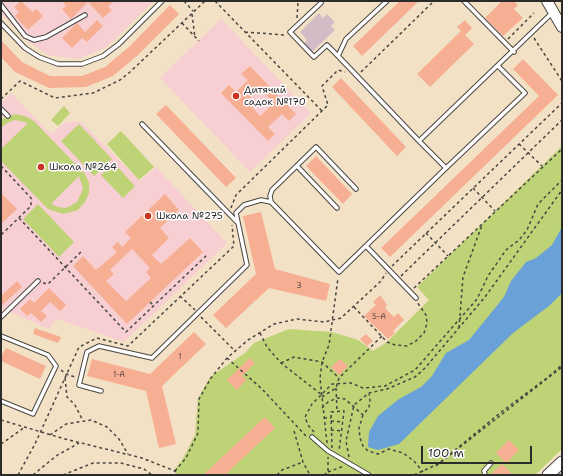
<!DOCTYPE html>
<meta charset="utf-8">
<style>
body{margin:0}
#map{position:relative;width:563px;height:476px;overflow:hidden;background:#f2e1c5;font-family:"Shantell Sans",sans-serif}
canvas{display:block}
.frame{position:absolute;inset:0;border:2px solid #2b2b2b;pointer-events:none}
.scale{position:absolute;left:421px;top:446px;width:111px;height:18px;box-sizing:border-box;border:2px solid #2b2b2b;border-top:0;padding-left:5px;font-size:12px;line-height:14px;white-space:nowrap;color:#2b2b2b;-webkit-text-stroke:3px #fff;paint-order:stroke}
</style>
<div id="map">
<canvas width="563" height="476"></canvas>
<div class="frame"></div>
<div class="scale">100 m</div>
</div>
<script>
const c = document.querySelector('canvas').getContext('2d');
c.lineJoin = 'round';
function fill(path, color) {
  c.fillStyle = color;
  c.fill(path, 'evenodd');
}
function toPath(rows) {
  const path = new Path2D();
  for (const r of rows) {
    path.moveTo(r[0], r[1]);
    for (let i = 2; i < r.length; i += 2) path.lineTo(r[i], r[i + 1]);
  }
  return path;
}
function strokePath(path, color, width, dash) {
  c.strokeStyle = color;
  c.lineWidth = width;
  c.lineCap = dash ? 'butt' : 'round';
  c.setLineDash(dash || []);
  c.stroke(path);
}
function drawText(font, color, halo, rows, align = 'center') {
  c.font = font + ' "Shantell Sans",sans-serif';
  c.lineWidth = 3;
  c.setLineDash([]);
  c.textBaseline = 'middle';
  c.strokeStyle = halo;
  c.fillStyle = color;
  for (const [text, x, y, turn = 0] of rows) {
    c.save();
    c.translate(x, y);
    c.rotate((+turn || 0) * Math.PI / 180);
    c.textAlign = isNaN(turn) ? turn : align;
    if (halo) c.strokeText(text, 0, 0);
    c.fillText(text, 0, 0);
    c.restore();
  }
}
fill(toPath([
 [1,1,154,1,105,48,78,59,48,55,26,40,1,13],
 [221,19,311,113,250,172,160,78],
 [11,93,51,134,64,123,72,121,81,122,140,181,156,167,227,243,124,342,57,319,49,329,1,308,1,102]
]), '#f7cfd2');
fill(toPath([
 [319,13,323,18,327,14,335,22,331,26,335,30,312,52,304,43,307,40,300,32]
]), '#d2bdc6');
fill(toPath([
 [64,106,70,113,58,126,51,120],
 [15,114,25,116,34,121,85,174,89,183,89,193,85,202,78,210,63,214,48,209,1,161,1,149,28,123,15,120,7,123,1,128,1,119],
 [79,176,83,189,77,202,66,208,58,207,51,204],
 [79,124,112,159,94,176,61,141],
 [121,131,154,167,139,180,107,144],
 [562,146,562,449,535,475,177,475,174,470,182,460,195,435,198,398,210,377,245,353,254,343,289,329,332,332,358,340,373,351,387,342,429,300,417,287],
 [114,163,135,186,123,198,101,175],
 [38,204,74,242,59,257,23,219]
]), '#bed276');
fill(toPath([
 [562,227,562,293,549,306,513,333,399,444,378,450,368,447,369,432,378,416,399,399,421,387,432,376,446,353,469,340,504,297,511,281,526,262,536,258,552,245]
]), '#6aa1d8');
fill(toPath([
 [21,1,33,12,36,9,43,16,28,30,15,16,19,12,14,7],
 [62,1,114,1,108,7,112,10,103,18,88,2,71,19,62,9,66,6],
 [400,1,419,1,362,56,353,46],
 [502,1,514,1,518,5,514,9,523,18,503,36,485,18],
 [170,5,179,14,139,54,113,76,86,87,49,88,15,72,1,57,1,40,22,62,50,76,82,76,105,67,130,46],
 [97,20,103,26,87,42,82,38,72,48,62,38,77,23,85,32],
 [465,20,472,28,465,35,474,44,430,87,417,74,461,31,457,27],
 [523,59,558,95,390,257,381,248,539,96,513,69],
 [250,66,296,114,289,121,282,114,268,127,275,134,268,141,221,93,229,85,236,92,248,80,241,74],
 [260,89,274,103,260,116,247,101],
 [341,78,406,147,397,156,332,87],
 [166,105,236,178,226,187,156,114],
 [316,156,352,194,343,204,306,166],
 [1,193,17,209,1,224],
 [165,194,179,210,160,228,169,238,152,255,161,264,190,238,203,252,127,324,73,266,83,256,96,270,117,252,112,247,118,242,122,247,131,238,125,232],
 [132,249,150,268,146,272,151,278,126,301,106,281,114,274,110,270],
 [261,212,275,269,330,284,326,301,269,288,226,328,213,315,256,274,243,216],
 [17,281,22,287,1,306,1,296],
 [49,288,66,305,60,311,50,302,41,311,47,316,41,322,31,313,27,316,20,309,30,299,34,303],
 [380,295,387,305,385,308,394,317,398,313,404,320,393,331,395,333,388,339,364,316,376,305,373,302],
 [35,328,61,337,58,343,33,334],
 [194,332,206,344,162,386,176,444,159,448,146,391,87,376,92,359,150,374],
 [366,334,373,341,367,346,360,339],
 [6,348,46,366,40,379,1,361,1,354,2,355],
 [250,358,255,363,242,376,246,380,237,390,227,380],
 [340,359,348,366,339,375,331,367],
 [265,417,275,428,225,475,203,475],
 [509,440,519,450,506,463,496,453],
 [502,464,513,475,490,475]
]), '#f7af94');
const lane = toPath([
 [387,1,346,39,338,56,419,141],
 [464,1,514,52],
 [321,3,290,32,314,57,327,45,338,56],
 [1,5,25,36,34,40,46,37,85,15],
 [1,23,25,48,39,57,58,64,82,64,103,56,119,44,162,1],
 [1,109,8,116],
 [142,124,237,222],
 [297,166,337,208],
 [446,168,525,93,498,66],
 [356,189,316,147,272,190,270,196,271,202,339,272,446,168,419,141,552,13],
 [366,246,416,298],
 [1,317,38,281],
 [1,336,48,355,56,366,33,414,1,401],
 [101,391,79,385,87,352,99,346,152,358,247,265,236,213,244,205,261,200,271,202],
 [312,437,328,451,369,475],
 [485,475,484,471,491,463]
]);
const secondary = toPath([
 [547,1,562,27]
]);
const primary = toPath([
 [548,475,562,462]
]);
strokePath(lane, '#494642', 5.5);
strokePath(secondary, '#494642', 12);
strokePath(primary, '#494642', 13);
strokePath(toPath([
 [184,1,193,11],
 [215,1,322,111],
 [192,14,195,38],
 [297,18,298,1],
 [182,23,199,41],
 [245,32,285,35],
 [534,38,562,81],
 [508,39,534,13],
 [361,72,434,1],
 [1,99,20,81,55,98,93,93,120,80,130,72,205,1],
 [519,144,542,166],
 [1,166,31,198,31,206,1,235],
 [473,188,495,211],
 [231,208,236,195,328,105,322,86,338,70,345,72],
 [19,218,126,332,207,255],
 [426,233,448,256],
 [392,266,562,103],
 [401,276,562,120],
 [43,283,48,284,83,250],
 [414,288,562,149],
 [180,296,195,310],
 [150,302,154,306],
 [354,307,387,342,395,345,407,346,416,341,424,333,427,323,426,315,417,302],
 [201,317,235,351],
 [459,328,463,277,482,225],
 [260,333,267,347,281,363,322,395],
 [227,358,262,389,307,437],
 [281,363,294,357,322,362,339,378],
 [61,370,66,374,75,377],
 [65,378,67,397,75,405,83,421],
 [336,388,337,410],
 [322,397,336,388,339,378,382,336],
 [322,408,328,402,337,398,345,399,363,415,369,407,370,400,369,394],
 [363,415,359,428,360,438,363,446,368,451,378,454,389,449,403,453,414,461,423,472],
 [324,418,331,418],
 [1,420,65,439,142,458,175,471,178,475],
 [331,421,343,422],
 [331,430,342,431],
 [294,431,303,462,310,475],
 [314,432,308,425,305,417,312,404,332,384,351,383,363,388,385,386,415,370,477,299,488,276,506,250,519,240,527,230,538,204,562,180],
 [50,435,66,424,91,420,107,427,119,439,128,454],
 [327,443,320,378,322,362,329,345,338,278],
 [1,444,25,427],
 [332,448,331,412,344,411,339,451],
 [349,457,346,441,354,405,369,393,387,389,415,377,425,368,485,297,562,190],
 [436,466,562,367],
 [175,471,186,458,198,433,199,399,211,378,227,358,248,340,274,324,297,319,324,322,341,318,381,281,386,273],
 [328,472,344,466],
 [18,475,35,444,79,347,97,338,128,346,234,246,232,225],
 [33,475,56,456,79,443],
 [63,475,93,463,121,463,144,469,152,475],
 [277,475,282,470,303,462],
 [324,475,328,472,328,457],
 [414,475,438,464,500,413,548,377,562,365]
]), '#494642', 1.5, [3, 3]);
strokePath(lane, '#fff', 3.5);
strokePath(secondary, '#fff', 10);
strokePath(primary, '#fff', 11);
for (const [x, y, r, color] of [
 [236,96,4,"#c8321e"],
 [41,167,4,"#c8321e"],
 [148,216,4,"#c8321e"]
]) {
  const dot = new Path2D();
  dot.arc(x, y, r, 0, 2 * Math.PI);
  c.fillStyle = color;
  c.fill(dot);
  strokePath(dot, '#fff', 1.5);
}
drawText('8px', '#5e4c45', null, [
 ["3",299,286],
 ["5-А",379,317],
 ["1",180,357],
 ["1-А",119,375]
]);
drawText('10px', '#2b2b2b', '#fff', [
 ["Дитячий",244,90],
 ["садок №170",244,102],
 ["Школа №264",49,167],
 ["Школа №275",156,216]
], 'left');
</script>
